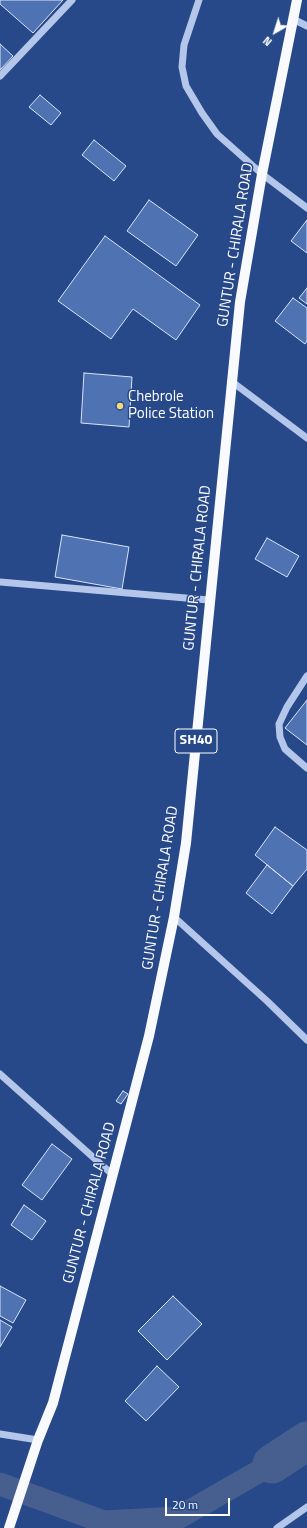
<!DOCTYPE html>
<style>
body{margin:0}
#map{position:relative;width:307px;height:1528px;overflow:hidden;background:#27498a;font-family:"Titillium Web",sans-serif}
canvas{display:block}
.north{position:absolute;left:255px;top:12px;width:40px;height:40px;-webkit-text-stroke:3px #27498a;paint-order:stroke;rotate:219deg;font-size:11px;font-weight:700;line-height:16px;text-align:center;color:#fff}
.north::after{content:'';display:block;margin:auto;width:14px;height:18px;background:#fff;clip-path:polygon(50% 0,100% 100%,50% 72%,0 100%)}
.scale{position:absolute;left:165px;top:1498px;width:65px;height:18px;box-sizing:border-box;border:2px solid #fff;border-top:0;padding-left:5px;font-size:12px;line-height:14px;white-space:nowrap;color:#fff;-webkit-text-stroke:3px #27498a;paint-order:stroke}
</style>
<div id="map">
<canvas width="307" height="1528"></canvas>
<div class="north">N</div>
<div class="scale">20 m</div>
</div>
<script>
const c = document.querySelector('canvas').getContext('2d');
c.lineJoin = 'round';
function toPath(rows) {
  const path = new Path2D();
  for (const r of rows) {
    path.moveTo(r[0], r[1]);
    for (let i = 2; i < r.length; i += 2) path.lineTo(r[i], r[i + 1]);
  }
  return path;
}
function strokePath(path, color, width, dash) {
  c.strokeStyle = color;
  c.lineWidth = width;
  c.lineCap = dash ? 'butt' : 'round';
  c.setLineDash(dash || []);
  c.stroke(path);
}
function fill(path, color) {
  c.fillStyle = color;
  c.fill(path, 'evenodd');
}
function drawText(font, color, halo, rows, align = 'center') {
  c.font = font + ' "Titillium Web",sans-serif';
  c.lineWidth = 3;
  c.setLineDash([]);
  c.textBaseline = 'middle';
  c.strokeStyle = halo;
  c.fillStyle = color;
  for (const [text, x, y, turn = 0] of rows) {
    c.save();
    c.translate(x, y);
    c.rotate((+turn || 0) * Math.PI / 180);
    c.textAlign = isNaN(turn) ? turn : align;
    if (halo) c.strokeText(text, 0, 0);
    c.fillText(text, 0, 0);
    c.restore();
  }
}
strokePath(toPath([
 [0,1484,104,1522,178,1518,272,1464]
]), '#465f8e', 23);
strokePath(toPath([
 [272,1464,307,1441]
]), '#465f8e', 39);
const building = toPath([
 [0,0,63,0,33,33,0,4,0,0],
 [0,44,13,56,0,70,0,44],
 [40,95,61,113,51,125,29,107,40,95],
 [94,140,126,166,114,181,82,155,94,140],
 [149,200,198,235,176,266,127,231,149,200],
 [307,220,307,253,291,241,307,220],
 [105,236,200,305,176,340,133,309,111,339,58,301,105,236],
 [307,288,307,304,299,298,307,288],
 [293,298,307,308,307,341,305,344,275,321,293,298],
 [84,373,132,377,129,427,81,423,84,373],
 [62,535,129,547,122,589,55,577,62,535],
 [267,538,299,556,287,577,255,559,267,538],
 [307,700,307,745,285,728,307,700],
 [275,827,307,850,307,869,293,886,255,855,275,827],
 [267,865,293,886,272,914,246,893,267,865],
 [123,1091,128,1094,121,1104,116,1101,123,1091],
 [52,1144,72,1159,42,1200,22,1185,52,1144],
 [24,1205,46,1221,32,1240,11,1225,24,1205],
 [0,1286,26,1300,13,1323,0,1316,0,1286],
 [173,1296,202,1324,167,1360,138,1331,173,1296],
 [0,1320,12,1327,0,1347,0,1320],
 [157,1366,179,1387,146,1421,125,1401,157,1366]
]);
fill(building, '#4f72b2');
strokePath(building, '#d8e4f7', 1);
strokePath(toPath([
 [199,0,184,45,182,67,186,86,202,113,217,134,262,174,307,208],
 [293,19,307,26],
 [0,76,72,0],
 [231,381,307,438],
 [0,582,209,600],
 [307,676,287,707,279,724,280,737,285,749,307,768],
 [174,917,267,1001,307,1040],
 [0,1074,113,1175],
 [0,1434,38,1440],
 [277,1528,307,1507]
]), '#b4c7ea', 7);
strokePath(toPath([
 [9,1528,38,1440,53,1403,149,1036,174,917,186,843,240,302,262,174,297,0]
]), '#f8fafe', 10);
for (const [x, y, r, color] of [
 [120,406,4,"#f2db7a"]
]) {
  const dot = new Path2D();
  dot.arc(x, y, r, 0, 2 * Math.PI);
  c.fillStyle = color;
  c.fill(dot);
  strokePath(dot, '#27498a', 1.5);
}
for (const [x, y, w] of [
 [196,741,42]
]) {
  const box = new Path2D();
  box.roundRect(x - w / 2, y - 12, w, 24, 3);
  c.fillStyle = '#27498a';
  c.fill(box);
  strokePath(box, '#fff', 1);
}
drawText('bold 14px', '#fff', null, [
 ["SH40",196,741]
]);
drawText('15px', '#fff', '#27498a', [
 ["GUNTUR - CHIRALA ROAD",236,245,-81],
 ["GUNTUR - CHIRALA ROAD",198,568,-84],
 ["GUNTUR - CHIRALA ROAD",161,888,-81],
 ["GUNTUR - CHIRALA ROAD",90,1203,-75]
]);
drawText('15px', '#fff', '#27498a', [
 ["Chebrole",128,397],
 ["Police Station",128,414]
], 'left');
</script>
